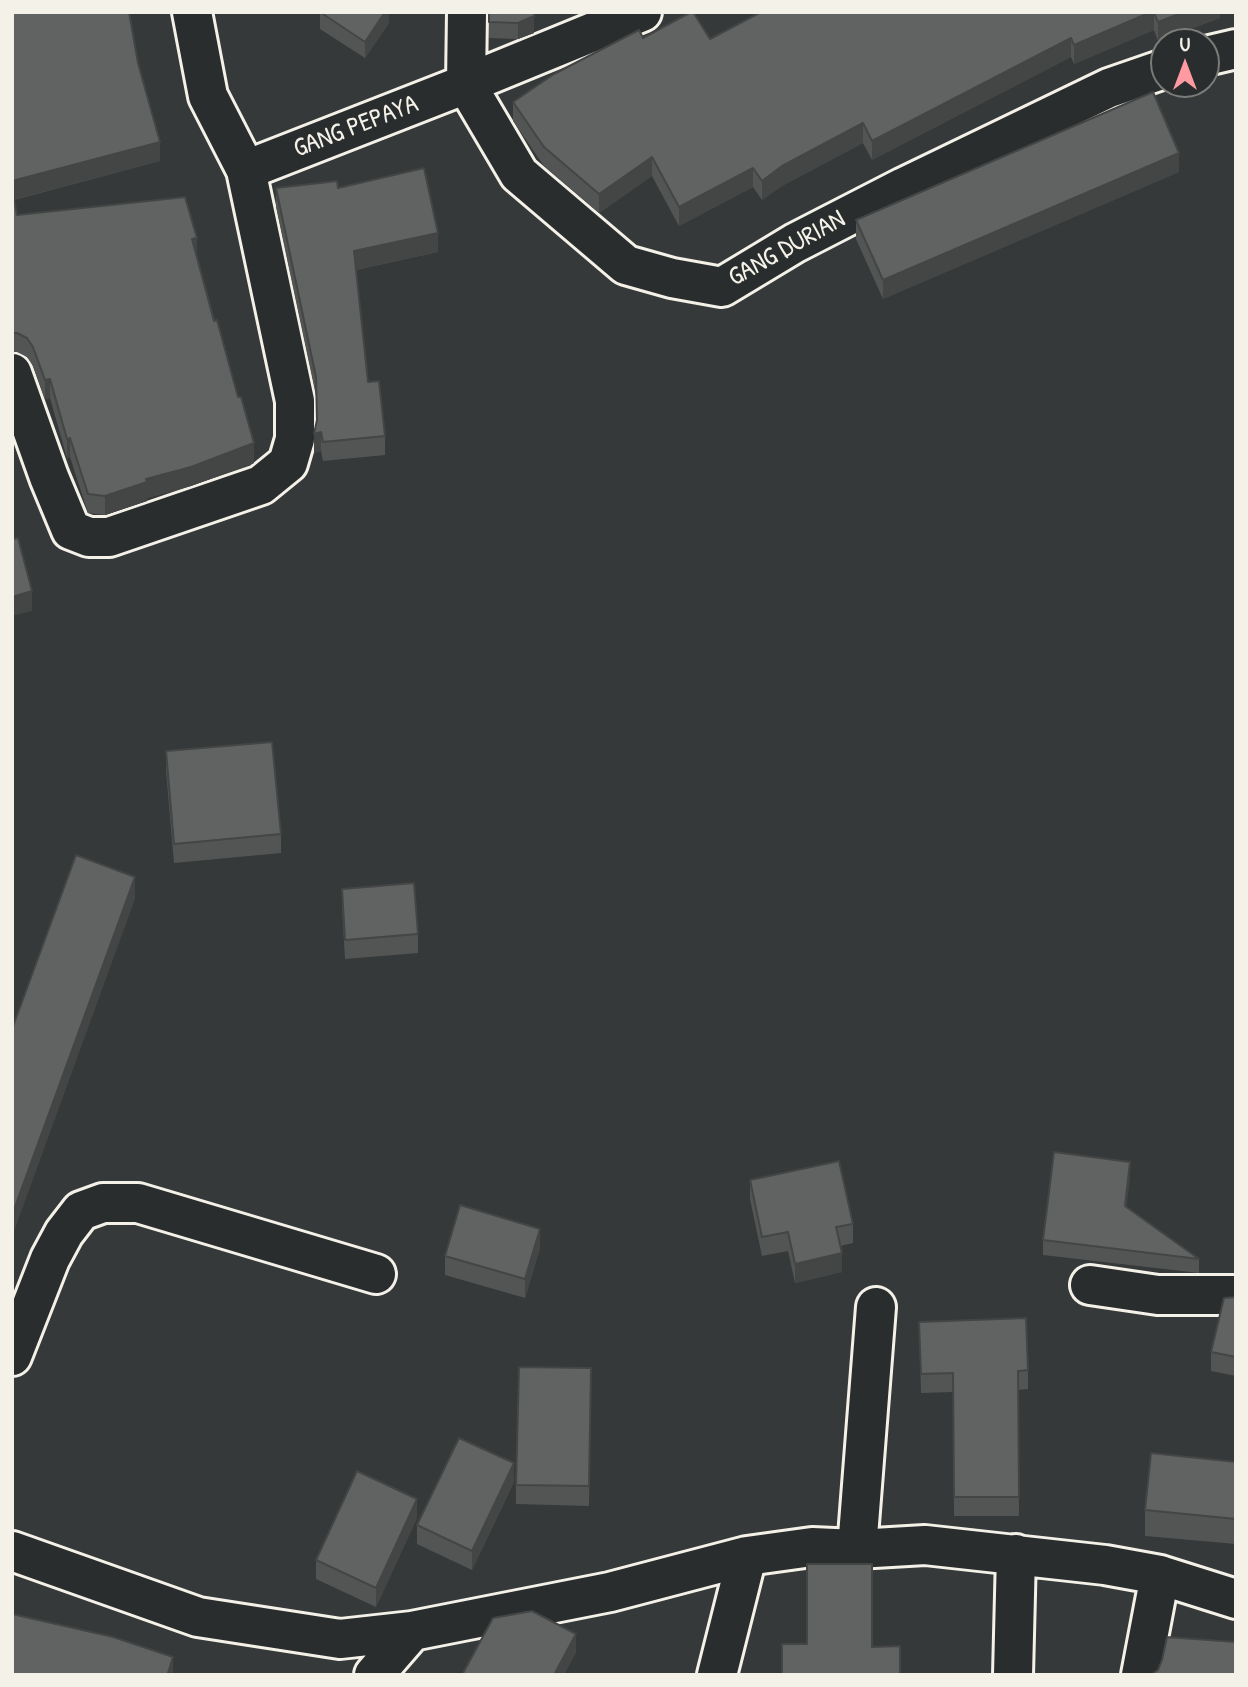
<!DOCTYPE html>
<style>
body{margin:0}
#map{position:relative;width:1248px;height:1687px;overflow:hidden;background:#363939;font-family:"Patrick Hand",sans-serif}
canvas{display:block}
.frame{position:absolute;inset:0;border:14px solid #f4f1e8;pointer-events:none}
.north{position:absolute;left:1150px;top:28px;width:70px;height:70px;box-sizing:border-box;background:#2a2d2e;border:2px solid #7b7b78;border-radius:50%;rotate:0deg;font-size:19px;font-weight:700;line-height:28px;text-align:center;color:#f4f1e8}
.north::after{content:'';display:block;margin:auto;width:24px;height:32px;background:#ff9aa2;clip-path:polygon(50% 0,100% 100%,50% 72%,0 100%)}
</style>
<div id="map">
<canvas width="1248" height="1687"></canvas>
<div class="frame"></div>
<div class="north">U</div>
</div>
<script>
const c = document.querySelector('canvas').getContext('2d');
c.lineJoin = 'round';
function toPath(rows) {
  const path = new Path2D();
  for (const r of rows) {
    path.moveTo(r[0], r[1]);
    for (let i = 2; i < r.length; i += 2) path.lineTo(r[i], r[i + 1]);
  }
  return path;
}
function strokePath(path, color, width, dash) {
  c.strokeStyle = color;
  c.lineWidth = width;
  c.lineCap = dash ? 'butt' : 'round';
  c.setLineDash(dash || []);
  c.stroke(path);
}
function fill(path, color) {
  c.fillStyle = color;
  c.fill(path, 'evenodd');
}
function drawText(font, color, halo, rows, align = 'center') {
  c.font = font + ' "Patrick Hand",sans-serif';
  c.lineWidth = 6;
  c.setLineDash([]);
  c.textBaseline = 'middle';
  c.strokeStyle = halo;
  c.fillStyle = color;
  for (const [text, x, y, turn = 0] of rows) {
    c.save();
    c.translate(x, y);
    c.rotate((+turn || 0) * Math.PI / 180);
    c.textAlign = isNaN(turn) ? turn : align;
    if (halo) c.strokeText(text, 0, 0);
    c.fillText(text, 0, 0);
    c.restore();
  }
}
const street = toPath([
 [1206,56,1236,49],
 [466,84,519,174,626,265,672,278,722,287,795,243,904,187,1109,88,1164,69],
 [466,84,467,12],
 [246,170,466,84,642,12],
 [12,373,49,477,71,530,89,537,109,537,261,485,288,463,295,439,295,401,246,170,208,96,192,12],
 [1090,1285,1158,1295,1236,1295],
 [12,1356,50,1259,64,1233,81,1211,103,1203,138,1203,376,1274],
 [857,1549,876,1307],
 [12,1551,198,1617,340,1639,412,1631,610,1592,747,1556,812,1547,857,1549,925,1545,1105,1565,1160,1575,1236,1599],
 [374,1675,412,1631],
 [717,1675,747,1556],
 [1013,1675,1016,1554],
 [1141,1675,1160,1575]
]);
strokePath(street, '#f4f1e8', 44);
strokePath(street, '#2a2d2e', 38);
fill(toPath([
 [12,12,138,63,160,161,14,200,17,215,197,255,254,463,191,486,147,498,147,501,105,515,88,513,70,457,67,458,50,398,45,399,33,366,27,357,17,352,12,352],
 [389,12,389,23,365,58,320,29,320,13],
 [489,12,534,12,534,33,518,39,489,38],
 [761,12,1220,12,1220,18,1158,41,1154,30,1074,64,1071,57,872,160,863,143,782,186,762,200,753,187,679,226,652,176,599,213,544,166,513,121,513,102,643,38,710,39],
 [1179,172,883,299,856,239,856,220],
 [276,188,338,188,438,252,356,270,368,382,385,436,385,455,323,461,321,451,314,453,317,421,316,396,276,207],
 [166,751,281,834,281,853,174,863,166,771],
 [342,889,418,934,418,953,345,959,342,908],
 [1130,1177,1126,1207,1199,1259,1199,1273,1043,1255,1043,1240],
 [750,1180,853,1224,853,1243,840,1246,842,1272,795,1283,788,1251,762,1256,750,1199],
 [540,1248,525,1298,445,1275,445,1256],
 [1236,1297,1236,1376,1211,1371,1211,1352],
 [919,1322,1028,1370,1028,1389,1018,1390,1019,1516,954,1516,953,1392,921,1393],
 [591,1368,589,1506,516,1504,516,1485],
 [1236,1462,1236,1544,1145,1536,1145,1510],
 [514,1482,472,1570,417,1544,417,1525],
 [417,1518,376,1607,316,1579,316,1560]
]), '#535554');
fill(toPath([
 [385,12,389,12,389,23,365,58,365,42],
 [534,12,534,33,518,39,518,23],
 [1151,12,1154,12,1154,30,1074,64,1074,45],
 [1184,12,1220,12,1220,18,1158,41,1158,22],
 [1071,38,1071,57,872,160,872,141],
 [863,123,863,143,782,186,762,200,762,181,782,166],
 [160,142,160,161,12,200,12,181],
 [1179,153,1179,172,883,299,883,280],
 [652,157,652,176,599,213,599,194],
 [753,168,753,187,679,226,679,207],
 [438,233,438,252,354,270,354,251],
 [197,238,197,257,192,239],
 [50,379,50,398,45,399,45,380],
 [321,432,321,451,314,453,314,434],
 [70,438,70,457,67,458,67,439],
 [254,443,254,463,191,486,147,498,147,501,105,515,105,496,146,479],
 [32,591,32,611,12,616,12,597],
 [135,877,135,899,12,1237,12,1215],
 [1130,1162,1130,1177,1125,1221,1125,1206],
 [540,1229,540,1248,525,1298,525,1279],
 [842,1253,842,1272,795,1283,795,1264],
 [514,1463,514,1482,472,1570,472,1551],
 [417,1499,417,1518,376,1607,376,1588],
 [576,1634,576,1653,564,1675,554,1675],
 [173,1657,173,1675,168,1675]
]), '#444545');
const building = toPath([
 [12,12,129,12,138,63,160,142,12,181,12,12],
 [320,12,385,12,365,42,320,12],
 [489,12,534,12,534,16,518,23,489,22,489,12],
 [691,12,693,12,710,39,761,12,1151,12,1074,45,1071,38,872,141,863,123,782,166,762,181,753,168,679,207,652,157,599,194,544,147,513,102,554,74,639,30,643,38,691,12],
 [1154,12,1184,12,1158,22,1154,12],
 [1153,92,1179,153,883,280,856,220,1153,92],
 [424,168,438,233,354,251,368,382,379,381,385,436,323,442,321,432,314,434,317,420,316,377,276,188,337,181,338,188,424,168],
 [12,188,17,215,185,197,197,238,192,239,214,321,217,320,238,397,241,397,254,443,191,467,146,479,147,482,105,496,88,494,70,438,67,439,50,379,45,380,33,347,27,338,17,333,12,333,12,188],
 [12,536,13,539,18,538,32,591,12,597,12,536],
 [272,742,281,834,174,844,166,751,272,742],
 [76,855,135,877,12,1215,12,1029,76,855],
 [414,883,418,934,345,940,342,889,414,883],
 [1054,1152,1130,1162,1125,1206,1199,1259,1043,1240,1054,1152],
 [839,1161,853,1224,836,1227,842,1253,795,1264,788,1232,762,1237,750,1180,839,1161],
 [460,1205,540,1229,525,1279,445,1256,460,1205],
 [1236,1297,1236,1357,1211,1352,1224,1298,1236,1297],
 [1026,1318,1028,1370,1018,1371,1019,1497,954,1497,953,1373,921,1374,919,1322,1026,1318],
 [519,1367,591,1368,589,1486,516,1485,519,1367],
 [459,1438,514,1463,472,1551,417,1525,459,1438],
 [1151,1453,1236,1462,1236,1519,1145,1510,1151,1453],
 [357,1471,417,1499,376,1588,316,1560,357,1471],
 [807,1564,872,1564,872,1647,900,1646,900,1675,782,1675,782,1644,807,1644,807,1564],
 [532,1611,576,1634,554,1675,462,1675,493,1618,532,1611],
 [12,1614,113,1637,173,1657,168,1673,173,1675,12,1675,12,1614],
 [1167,1637,1236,1642,1236,1675,1151,1675,1158,1670,1162,1660,1167,1637]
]);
fill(building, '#616362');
strokePath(building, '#444545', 2);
drawText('26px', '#f4f1e8', '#2a2d2e', [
 ["GANG PEPAYA",356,127,-21],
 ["GANG DURIAN",787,249,-29]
]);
</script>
